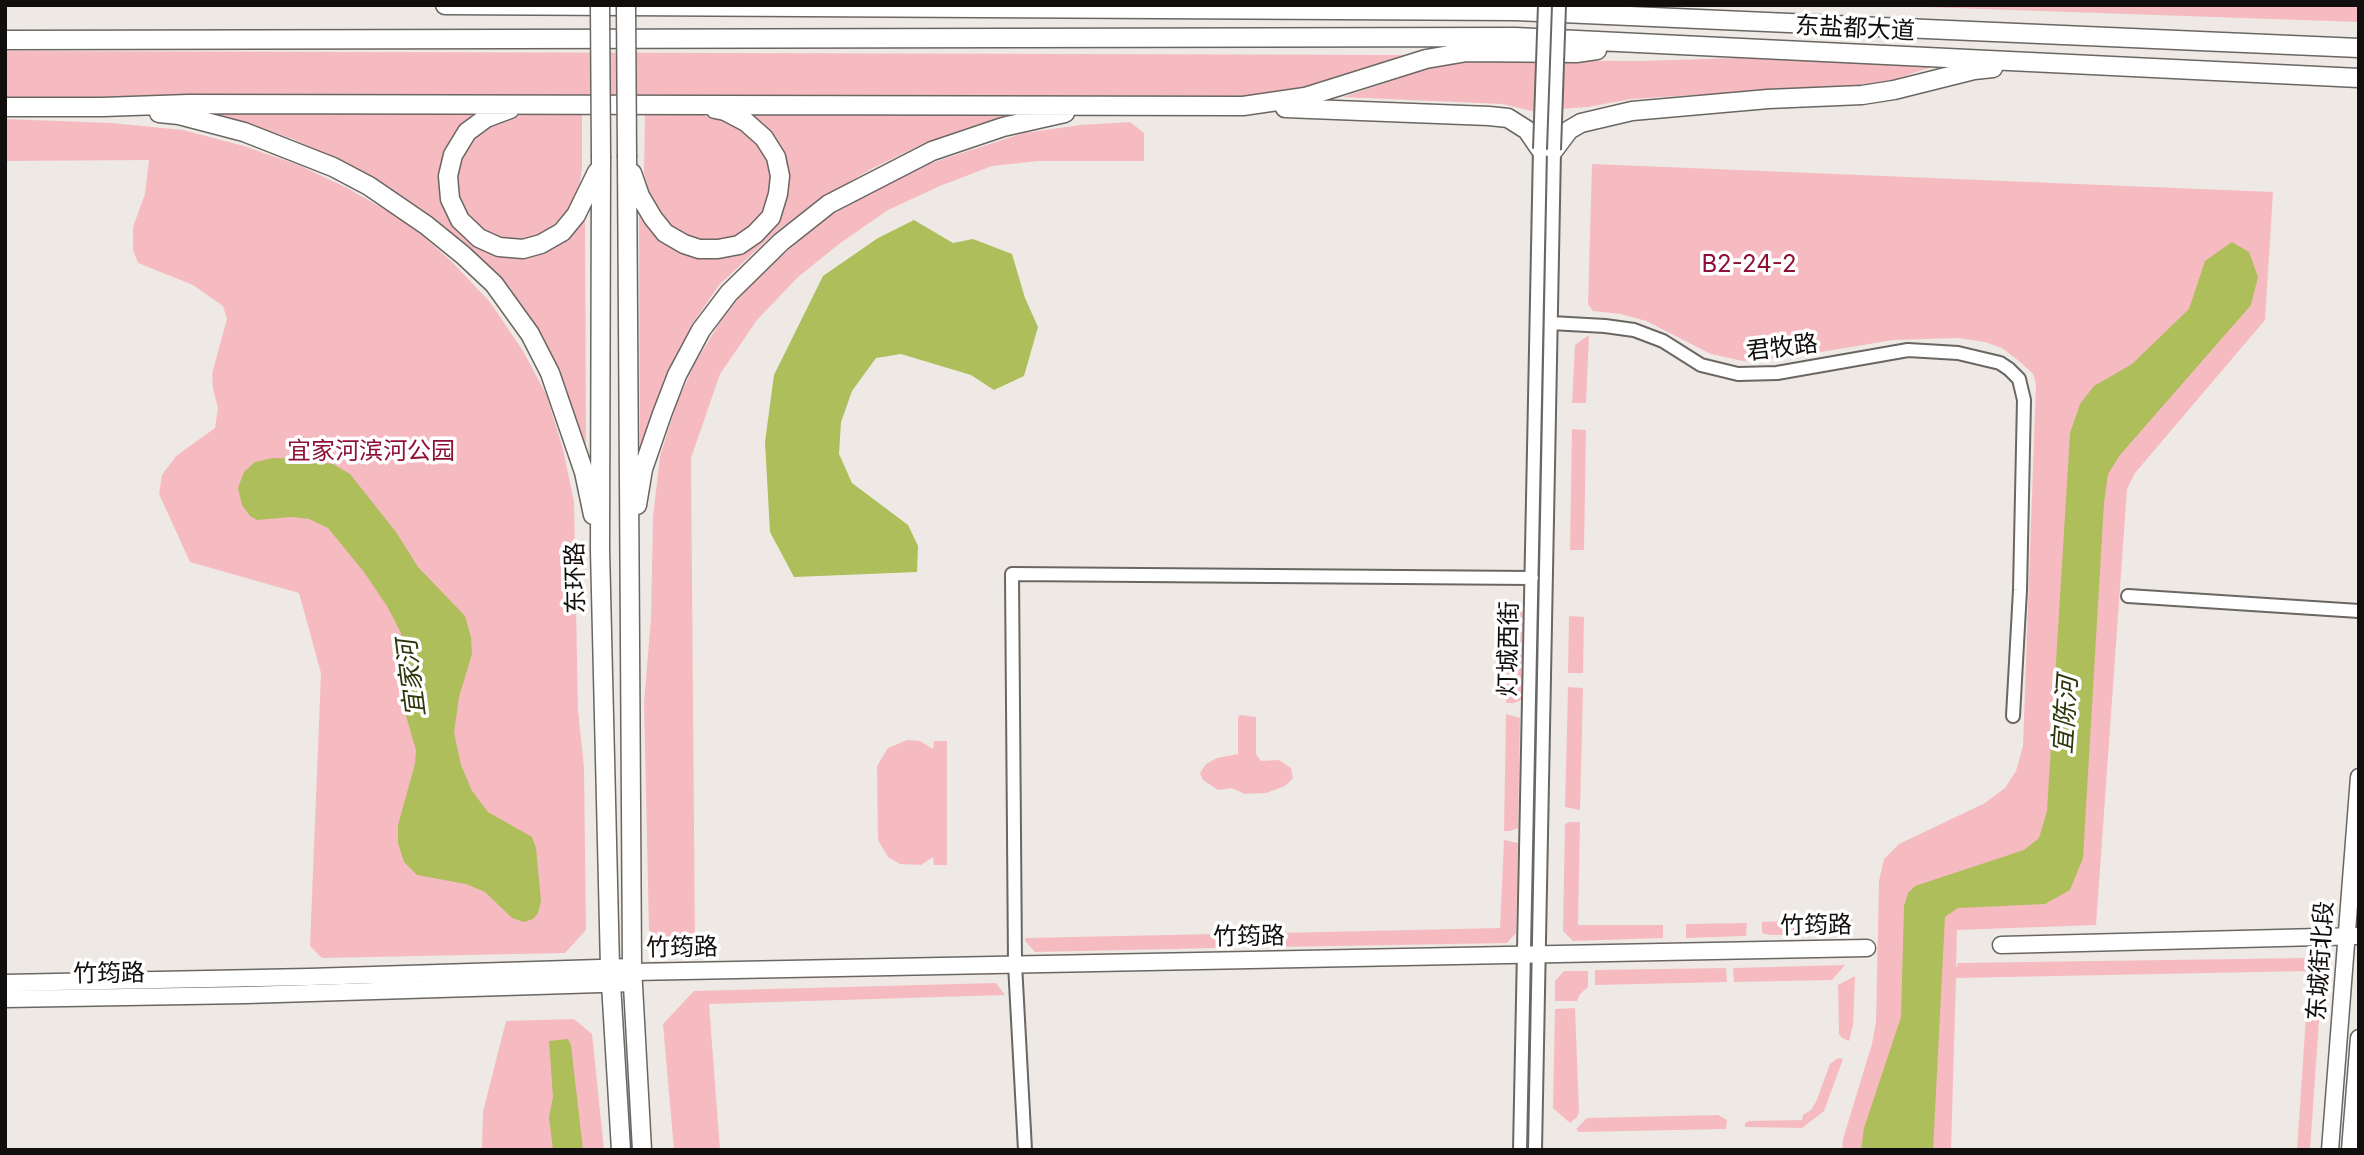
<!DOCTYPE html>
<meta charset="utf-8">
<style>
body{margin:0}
#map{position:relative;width:2364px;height:1155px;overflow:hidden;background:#eee9e4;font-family:Inter,sans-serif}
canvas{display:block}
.frame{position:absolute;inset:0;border:7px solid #110f0d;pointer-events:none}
</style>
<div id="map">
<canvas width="2364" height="1155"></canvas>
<div class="frame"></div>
</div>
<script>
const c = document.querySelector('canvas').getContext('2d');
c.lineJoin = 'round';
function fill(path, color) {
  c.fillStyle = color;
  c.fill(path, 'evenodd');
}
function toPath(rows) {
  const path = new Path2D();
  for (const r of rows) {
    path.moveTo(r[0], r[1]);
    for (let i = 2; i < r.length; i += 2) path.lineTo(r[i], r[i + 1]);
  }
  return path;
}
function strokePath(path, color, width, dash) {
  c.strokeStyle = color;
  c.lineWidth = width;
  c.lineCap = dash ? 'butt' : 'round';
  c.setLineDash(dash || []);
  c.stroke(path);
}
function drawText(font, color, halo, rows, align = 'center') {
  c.font = font + ' Inter,"Noto Sans SC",sans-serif';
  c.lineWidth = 7;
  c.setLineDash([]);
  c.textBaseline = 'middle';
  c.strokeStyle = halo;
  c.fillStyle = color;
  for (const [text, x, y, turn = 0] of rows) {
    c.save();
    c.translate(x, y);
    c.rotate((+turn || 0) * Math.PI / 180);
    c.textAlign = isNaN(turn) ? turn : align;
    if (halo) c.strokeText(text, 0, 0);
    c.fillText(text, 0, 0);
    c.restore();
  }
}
fill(toPath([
 [1867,5,2359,5,2359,22],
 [5,51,1417,55,1304,91,1246,97,5,97],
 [1736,58,1935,66,1883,83,1631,99,1588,107,1532,111,1502,104,1343,97,1436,66,1480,60,1641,61],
 [201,110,485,110,457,132,444,154,440,177,452,219,464,236,482,248,502,255,585,214,586,447,558,371,431,217,377,179,340,161,293,139],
 [535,111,582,113,582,169,579,187,570,207,545,234,529,241,491,236,476,226,463,213,457,198,455,179,457,161,467,142,485,126,508,117],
 [645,111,692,112,722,120,742,129,759,143,768,158,772,177,770,193,764,213,738,239,706,242,687,238,673,229,662,216,651,198,644,173],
 [741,111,1033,112,925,143,871,169,824,197,777,231,720,284,692,324,668,372,640,447,639,211,654,233,670,247,690,254,749,245,788,177],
 [5,119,111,123,183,130,244,146,301,166,347,188,407,222,452,262,490,302,523,351,546,394,563,449,574,502,578,710,584,768,586,930,565,953,322,958,310,946,321,673,299,593,190,562,159,494,162,475,176,456,215,428,218,408,213,389,212,374,227,319,223,306,193,285,138,263,133,250,133,227,145,194,149,160,5,161],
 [1130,122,1144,133,1144,161,1038,161,992,166,940,186,888,210,839,244,797,278,757,320,720,374,691,458,695,951,676,952,649,930,644,703,651,618,653,517,660,456,677,403,695,363,722,319,751,283,824,219,874,191,928,164,1024,133,1080,125],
 [1592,164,2273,192,2265,320,2135,473,2127,489,2096,925,1957,930,1956,968,1958,963,2307,958,2322,977,2310,1150,2297,1150,2309,971,1956,978,1951,1150,1842,1150,1843,1139,1872,1044,1876,1022,1879,881,1884,859,1899,844,1985,803,2005,788,2016,771,2023,746,2036,384,2033,374,2019,361,2002,348,1985,342,1958,338,1893,340,1785,358,1743,361,1711,354,1646,321,1621,314,1593,311,1588,304],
 [1589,335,1586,403,1572,403,1575,345],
 [1572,429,1586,430,1584,550,1570,550],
 [1508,598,1523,613,1521,700,1514,703,1506,703],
 [1569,616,1584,617,1583,673,1568,673],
 [1568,687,1583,688,1580,810,1565,807],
 [1506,714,1520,718,1518,828,1510,831,1504,831],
 [1240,715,1256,717,1256,754,1261,761,1279,760,1291,768,1293,778,1285,786,1266,793,1245,794,1232,788,1218,790,1203,780,1200,773,1206,764,1217,758,1238,754,1238,718],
 [907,740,920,741,933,749,934,741,947,741,947,865,934,865,933,857,921,865,900,864,888,857,878,840,877,766,888,748],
 [1570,822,1580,822,1578,925,1663,925,1663,938,1573,941,1563,931,1565,824],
 [1504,840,1518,843,1516,933,1507,943,1277,947,1277,933,1500,928],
 [1852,918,1852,923,1843,934,1771,935,1762,933,1762,922],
 [1747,923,1746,936,1686,938,1686,924],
 [1216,934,1216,948,1035,952,1025,941,1025,938],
 [1845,965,1832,980,1734,982,1733,968],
 [1726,968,1727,982,1595,985,1595,970],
 [1564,971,1588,971,1588,987,1580,994,1577,1001,1555,1001,1555,981],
 [1855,976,1853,1025,1849,1041,1842,1038,1839,1034,1838,985],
 [996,983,1005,995,709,1004,720,1150,674,1150,663,1024,694,991],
 [1575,1008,1579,1112,1577,1117,1570,1123,1553,1108,1555,1009],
 [574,1019,592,1034,604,1150,482,1150,483,1112,506,1021],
 [1838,1058,1843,1059,1824,1111,1802,1128,1745,1127,1745,1123,1749,1121,1802,1120,1803,1115,1811,1110,1816,1102,1830,1064],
 [1718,1115,1727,1120,1726,1129,1579,1132,1576,1129,1587,1118]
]), '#f6bbc1');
fill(toPath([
 [914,220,953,243,973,239,1012,254,1025,298,1038,327,1024,376,994,390,971,375,901,354,876,358,852,391,841,422,839,454,852,483,908,525,918,546,917,572,794,577,770,532,765,442,774,375,823,276,878,238],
 [2232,242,2249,252,2258,277,2251,305,2120,455,2108,474,2104,503,2083,858,2070,890,2045,904,1958,908,1945,917,1933,1150,1861,1150,1864,1128,1901,1017,1904,906,1908,893,1915,886,2024,850,2039,838,2047,811,2070,433,2080,404,2094,386,2132,364,2189,309,2205,261],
 [273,458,302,459,333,464,350,474,396,532,418,567,465,616,471,637,472,654,459,697,454,733,461,765,472,791,488,812,532,837,536,848,541,901,538,913,533,919,524,922,512,918,485,892,466,884,417,875,404,862,398,843,398,825,415,764,416,750,402,702,405,657,401,633,387,606,364,572,328,528,309,519,292,517,257,520,250,516,242,505,238,488,244,472,255,462],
 [568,1039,571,1045,583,1150,553,1150,549,1117,553,1097,549,1041]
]), '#adbe5a');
strokePath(toPath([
 [309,440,320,465]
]), '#adbe5a', 2.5);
const minor = toPath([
 [1551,323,1605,326,1634,330,1663,341,1701,365,1738,374,1777,373,1908,350,1958,353,2000,363,2009,369,2019,379,2024,400,2020,590,2013,716],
 [2128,596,2359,611],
 [1025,1150,1015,964,1012,574,1532,578],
 [1520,1150,1540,149],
 [1535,1150,1554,150]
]);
const major = toPath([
 [2001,945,2359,936],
 [633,972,1867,948],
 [5,983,309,977,632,967],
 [5,999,246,995,633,983],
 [2330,1150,2359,777],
 [2350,1150,2359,1038]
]);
const highway = toPath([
 [445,5,1516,11,2359,48],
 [5,40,1515,37,2359,78],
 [5,107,103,107,188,104,1243,106,1305,97,1426,59,1467,52,1576,53,1597,50],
 [1285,108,1489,116,1508,118,1527,130,1540,149],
 [510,109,486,118,467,132,453,155,448,176,450,199,460,220,479,238,499,247,523,249,541,244,562,232,576,215,597,172],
 [159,113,179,115,244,132,333,167,369,186,426,225,463,255,494,284,530,334,550,373,584,472,593,515],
 [1554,150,1569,130,1581,123,1632,111,1768,99,1862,95,1894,90,1974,70,1993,68],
 [627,157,632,967,642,1150],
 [601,158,600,550,610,967,621,1150],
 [632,173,640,196,653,218,665,233,684,244,699,249,718,249,739,245,755,234,771,217,778,194,780,176,776,157,764,138,746,122,725,111,715,109],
 [637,505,643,469,662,414,677,375,701,330,729,293,781,242,829,204,932,151,1003,127,1065,113]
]);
strokePath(minor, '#6a6662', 16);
strokePath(major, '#6a6662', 19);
strokePath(highway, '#6a6662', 21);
strokePath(minor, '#fff', 12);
strokePath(major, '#fff', 16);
strokePath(highway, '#fff', 18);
const minorBridge = toPath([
 [1540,149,1545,5],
 [1554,150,1559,5]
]);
const highwayBridge = toPath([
 [600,5,601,158],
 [626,5,627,157]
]);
strokePath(minorBridge, '#6a6662', 16, []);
strokePath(highwayBridge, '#6a6662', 21, []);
strokePath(minorBridge, '#fff', 12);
strokePath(highwayBridge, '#fff', 18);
drawText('24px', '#110f0d', '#fff', [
 ["东盐都大道",1855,29,3],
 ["君牧路",1782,348,-7],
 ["东环路",576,578,-91],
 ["灯城西街",1509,649,-89],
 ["竹筠路",1816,926,-1],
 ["竹筠路",1249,937,-1],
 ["竹筠路",682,948,-1],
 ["东城街北段",2321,961,-86],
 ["竹筠路",109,974,-1]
]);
drawText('24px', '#8e1037', '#fff', [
 ["B2-24-2",1749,265],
 ["宜家河滨河公园",371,452]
]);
drawText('italic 26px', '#30360c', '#fff', [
 ["宜家河",412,678,-97],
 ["宜陈河",2066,715,-86]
]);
</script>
